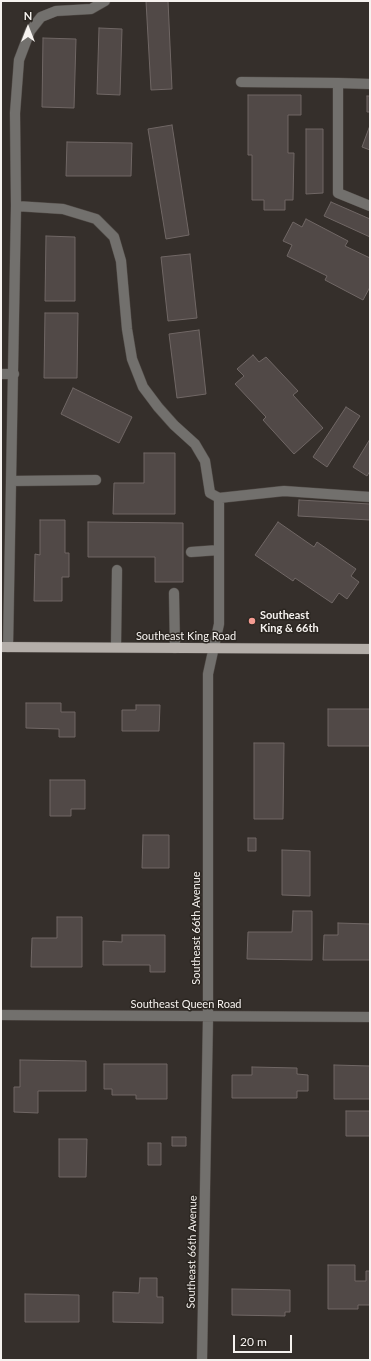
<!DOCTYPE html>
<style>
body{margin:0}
#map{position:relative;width:371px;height:1361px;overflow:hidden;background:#352f2b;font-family:Lato,sans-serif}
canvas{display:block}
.frame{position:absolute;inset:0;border:2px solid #f6f2ef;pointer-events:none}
.north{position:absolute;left:8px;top:8px;width:40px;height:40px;-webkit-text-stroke:3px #2b2621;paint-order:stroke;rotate:0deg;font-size:11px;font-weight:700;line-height:16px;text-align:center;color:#f6f2ef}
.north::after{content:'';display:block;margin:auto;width:14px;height:18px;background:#f6f2ef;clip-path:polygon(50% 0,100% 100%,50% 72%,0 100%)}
.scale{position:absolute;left:233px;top:1335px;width:59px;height:18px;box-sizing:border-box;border:2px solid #f6f2ef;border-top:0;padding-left:5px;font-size:12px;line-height:14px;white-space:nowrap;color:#f6f2ef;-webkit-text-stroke:3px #2b2621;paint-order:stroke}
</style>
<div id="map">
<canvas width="371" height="1361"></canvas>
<div class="frame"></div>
<div class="north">N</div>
<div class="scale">20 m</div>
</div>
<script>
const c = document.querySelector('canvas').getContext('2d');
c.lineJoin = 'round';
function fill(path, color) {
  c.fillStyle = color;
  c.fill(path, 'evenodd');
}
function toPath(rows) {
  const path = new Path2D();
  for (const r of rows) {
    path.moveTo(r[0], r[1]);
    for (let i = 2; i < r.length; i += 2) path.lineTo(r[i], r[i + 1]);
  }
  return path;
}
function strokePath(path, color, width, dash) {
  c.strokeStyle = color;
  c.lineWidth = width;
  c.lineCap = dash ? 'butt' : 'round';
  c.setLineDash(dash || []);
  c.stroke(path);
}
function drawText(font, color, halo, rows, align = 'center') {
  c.font = font + ' Lato,sans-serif';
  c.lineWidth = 3;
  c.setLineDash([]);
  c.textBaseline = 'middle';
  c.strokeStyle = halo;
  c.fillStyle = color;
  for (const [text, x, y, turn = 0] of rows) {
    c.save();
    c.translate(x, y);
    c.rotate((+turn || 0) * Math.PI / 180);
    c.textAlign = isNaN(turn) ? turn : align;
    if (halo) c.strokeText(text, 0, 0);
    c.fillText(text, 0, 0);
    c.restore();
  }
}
const building = toPath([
 [146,1,168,1,172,89,151,90,146,1],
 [99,28,122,29,120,95,97,94,99,28],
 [43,38,76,39,74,108,42,107,43,38],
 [248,95,301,95,301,115,288,115,288,153,294,153,293,200,285,200,285,210,264,210,264,200,252,200,252,155,248,155,248,95],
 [367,96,370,96,370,112,367,112,367,96],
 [172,125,189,235,166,239,148,129,172,125],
 [369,128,370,128,370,150,362,147,369,128],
 [306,129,323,129,323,193,306,194,306,129],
 [67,142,132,143,131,176,66,176,67,142],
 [331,202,370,219,370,237,324,216,331,202],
 [306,219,348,241,345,246,370,258,370,287,363,300,325,280,327,276,287,256,292,245,283,241,293,222,302,227,306,219],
 [46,236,75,237,75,301,45,301,46,236],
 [190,254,197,318,168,321,161,257,190,254],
 [45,313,78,313,77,378,44,378,45,313],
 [199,330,206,394,177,398,169,334,199,330],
 [253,355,259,362,266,357,298,391,293,395,323,428,294,454,263,420,266,417,235,384,244,376,237,369,253,355],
 [73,388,132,417,119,443,61,414,73,388],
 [346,407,360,416,327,467,313,457,346,407],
 [370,439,370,471,367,476,353,467,370,439],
 [144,453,175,453,175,514,113,514,114,483,144,483,144,453],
 [299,500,370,504,370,520,298,516,299,500],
 [40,520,65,520,65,553,69,553,69,577,62,577,62,601,34,601,35,554,40,555,40,520],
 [88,522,183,523,183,582,155,582,155,557,88,557,88,522],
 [278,522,314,547,317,542,356,569,351,576,359,582,347,599,339,593,332,603,295,578,293,581,255,555,278,522],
 [26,703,61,703,61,712,75,712,75,737,59,737,59,729,26,728,26,703],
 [136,705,160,705,159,731,122,731,122,710,136,710,136,705],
 [328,709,370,709,370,746,328,746,328,709],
 [254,743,284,743,283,819,254,819,254,743],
 [50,780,85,780,85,809,71,809,71,816,50,816,50,780],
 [143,835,169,835,169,868,142,868,143,835],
 [248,838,256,838,256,851,248,851,248,838],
 [282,850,310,851,310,896,282,895,282,850],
 [293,911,312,911,312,960,247,959,248,932,292,932,293,911],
 [57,917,82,917,82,967,31,967,32,938,57,938,57,917],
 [338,923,370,924,370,960,323,960,324,935,338,935,338,923],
 [122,935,165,935,165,972,150,972,150,965,103,965,103,941,122,942,122,935],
 [20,1060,86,1061,86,1091,38,1091,38,1113,14,1112,14,1087,20,1087,20,1060],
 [104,1064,167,1064,167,1099,136,1099,136,1095,112,1095,112,1089,104,1089,104,1064],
 [334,1065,370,1066,370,1099,334,1099,334,1065],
 [252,1067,297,1068,297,1074,308,1075,308,1091,297,1091,297,1098,232,1098,232,1075,252,1075,252,1067],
 [346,1111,370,1111,370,1136,346,1136,346,1111],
 [172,1137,186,1137,186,1146,172,1146,172,1137],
 [59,1139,87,1139,86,1177,59,1177,59,1139],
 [148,1143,161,1143,161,1165,148,1165,148,1143],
 [328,1265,355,1265,355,1281,366,1281,366,1271,370,1271,370,1305,358,1305,358,1309,328,1309,328,1265],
 [140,1278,157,1278,157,1297,163,1297,163,1323,113,1322,113,1292,139,1293,140,1278],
 [232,1289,290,1290,290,1312,285,1312,285,1316,232,1315,232,1289],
 [25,1294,79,1295,79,1322,25,1322,25,1294]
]);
fill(building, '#514947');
strokePath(building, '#706765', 1);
const minor = toPath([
 [105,1,91,9,56,11,41,17,30,31,19,60,15,113,16,206,63,209,96,219,114,237,121,261,127,329,132,359,143,387,158,407,174,425,195,444,205,461,210,493,219,498,284,491,370,497],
 [241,82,338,83],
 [370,84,338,83,338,193,370,206],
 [1,374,14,374],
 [11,481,96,480],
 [191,552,219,550],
 [174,593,175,648],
 [8,647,16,206],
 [116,647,117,570],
 [1,1015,370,1017],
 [202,1360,208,1017,208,674,219,624,219,498]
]);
const major = toPath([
 [1,647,370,649]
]);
strokePath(minor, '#504a46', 11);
strokePath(major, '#504a46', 11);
strokePath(minor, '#72706d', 10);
strokePath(major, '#b4aea9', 10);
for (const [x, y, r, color] of [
 [252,621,4,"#f59c92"]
]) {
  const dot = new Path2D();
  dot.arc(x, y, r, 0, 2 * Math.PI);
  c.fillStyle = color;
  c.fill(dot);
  strokePath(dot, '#2b2621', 1.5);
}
drawText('bold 11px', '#f6f2ef', '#2b2621', [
 ["Southeast",260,615],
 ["King & 66th",260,628]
], 'left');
drawText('11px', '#f6f2ef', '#2b2621', [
 ["Southeast King Road",186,636],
 ["Southeast 66th Avenue",196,928,-90],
 ["Southeast Queen Road",186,1004],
 ["Southeast 66th Avenue",192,1252,-89]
]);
</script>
